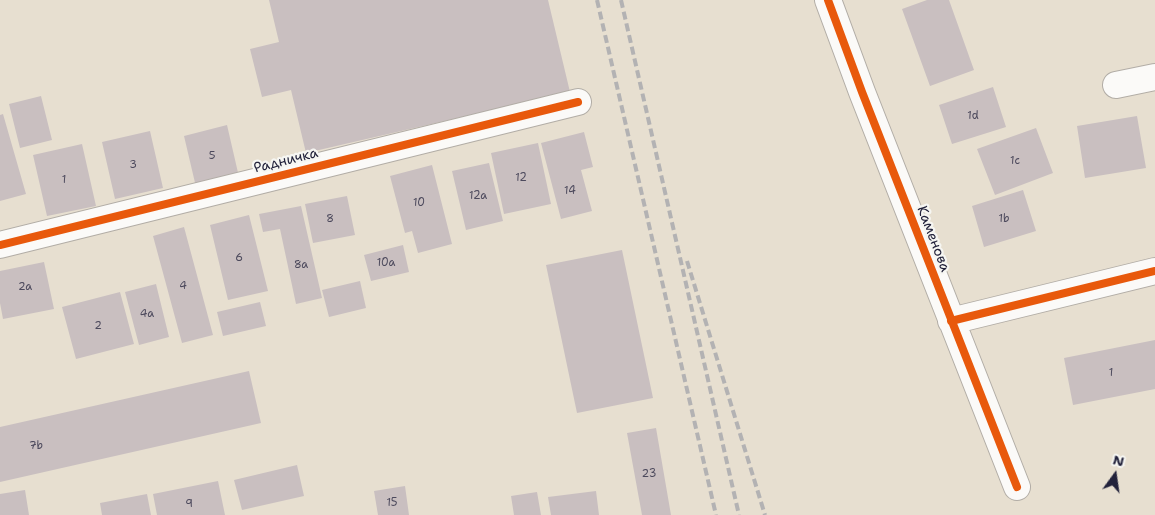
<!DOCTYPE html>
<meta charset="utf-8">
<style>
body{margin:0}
#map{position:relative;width:1155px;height:515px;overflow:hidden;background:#e7dfd0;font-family:"Shantell Sans",sans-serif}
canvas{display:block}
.north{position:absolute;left:1090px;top:450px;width:50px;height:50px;-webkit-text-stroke:4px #f6f6f2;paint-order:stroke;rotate:14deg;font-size:14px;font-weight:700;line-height:20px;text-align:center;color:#22223b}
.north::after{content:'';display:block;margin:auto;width:18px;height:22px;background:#22223b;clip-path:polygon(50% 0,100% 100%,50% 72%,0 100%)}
</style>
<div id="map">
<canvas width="1155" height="515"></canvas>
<div class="north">N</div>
</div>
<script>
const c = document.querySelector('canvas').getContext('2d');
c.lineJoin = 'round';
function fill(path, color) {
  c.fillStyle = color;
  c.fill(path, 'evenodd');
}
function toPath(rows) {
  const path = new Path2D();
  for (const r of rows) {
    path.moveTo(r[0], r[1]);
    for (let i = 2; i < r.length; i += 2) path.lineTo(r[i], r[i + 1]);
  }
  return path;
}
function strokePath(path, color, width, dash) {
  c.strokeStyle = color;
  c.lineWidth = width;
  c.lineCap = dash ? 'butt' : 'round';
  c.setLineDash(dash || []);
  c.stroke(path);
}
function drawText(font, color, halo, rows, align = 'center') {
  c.font = font + ' "Shantell Sans",sans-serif';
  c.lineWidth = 4.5;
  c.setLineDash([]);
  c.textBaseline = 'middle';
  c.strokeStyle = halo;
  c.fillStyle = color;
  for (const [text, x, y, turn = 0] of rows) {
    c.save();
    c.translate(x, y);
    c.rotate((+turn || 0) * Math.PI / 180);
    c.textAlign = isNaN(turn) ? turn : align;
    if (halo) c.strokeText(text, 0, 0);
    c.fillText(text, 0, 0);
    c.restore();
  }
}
fill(toPath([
 [269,0,548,0,570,92,306,153,291,90,262,97,250,49,279,42],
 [927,0,949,0,974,70,930,86,902,9],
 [993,87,1006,127,952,144,939,105],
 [41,96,52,140,20,148,9,104],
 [3,114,26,194,0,201,0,115],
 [1137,116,1146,168,1085,178,1077,126],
 [227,125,239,177,196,187,184,136],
 [1036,128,1053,173,995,195,977,149],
 [150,131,163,188,115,199,102,142],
 [584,132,593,167,581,170,592,211,561,219,541,143],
 [538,143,551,204,504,214,491,153],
 [82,144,96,206,47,216,33,155],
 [489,163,503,221,466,230,452,171],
 [432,165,452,244,418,253,412,231,405,233,390,176],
 [1023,190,1036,231,984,247,972,206],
 [347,196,355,235,313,243,305,204],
 [301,206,322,298,296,304,280,229,263,232,259,214],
 [249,215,268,291,228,300,210,225],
 [184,227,213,335,182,343,153,236],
 [403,245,409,272,371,281,364,255],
 [622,250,653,398,577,413,546,265],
 [44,262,54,309,3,319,0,303,0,271],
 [360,281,366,308,329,317,322,290],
 [156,284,169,337,139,345,125,292],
 [120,292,134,344,76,359,62,307],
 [260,302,266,326,223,336,217,312],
 [1155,340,1155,389,1073,405,1064,358],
 [249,371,261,423,0,482,0,427],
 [656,428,671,515,642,515,627,433],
 [297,465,304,496,242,510,234,480],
 [218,481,225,515,157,515,153,494],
 [405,486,409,515,378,515,374,491],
 [25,490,29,515,0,515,0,494],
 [596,491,599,515,551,515,548,497],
 [537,492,541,515,514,515,511,496],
 [147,494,151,515,102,515,100,503]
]), '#c9bfc0');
const minor = toPath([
 [828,0,862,92,1017,487],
 [1116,85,1155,77],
 [0,245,578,102],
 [951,321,1155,271]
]);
strokePath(minor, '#b2ada6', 28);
strokePath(minor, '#fbfaf8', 26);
strokePath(toPath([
 [597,0,716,515],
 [621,0,739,515],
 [687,261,765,515]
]), '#b3b2b3', 4, [8, 4]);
strokePath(toPath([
 [828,0,862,92,1017,487],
 [0,245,578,102],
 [951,321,1155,271]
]), '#e8590c', 8);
drawText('11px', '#4c495c', null, [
 ["1d",973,116],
 ["5",212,156],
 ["1c",1015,161],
 ["3",133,165],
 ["12",521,178],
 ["1",64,180],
 ["14",570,191],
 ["12a",478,196],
 ["10",419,203],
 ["8",330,219],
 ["1b",1004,219],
 ["6",239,258],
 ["10a",386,263],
 ["8a",301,265],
 ["4",183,286],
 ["2a",25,287],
 ["4a",147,314],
 ["2",98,326],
 ["1",1111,373],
 ["7b",36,446],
 ["23",649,474],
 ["15",392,503],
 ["9",189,504]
]);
drawText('14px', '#22223b', '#f6f6f2', [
 ["Радничка",286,161,-14],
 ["Каменова",933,239,69]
]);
</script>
